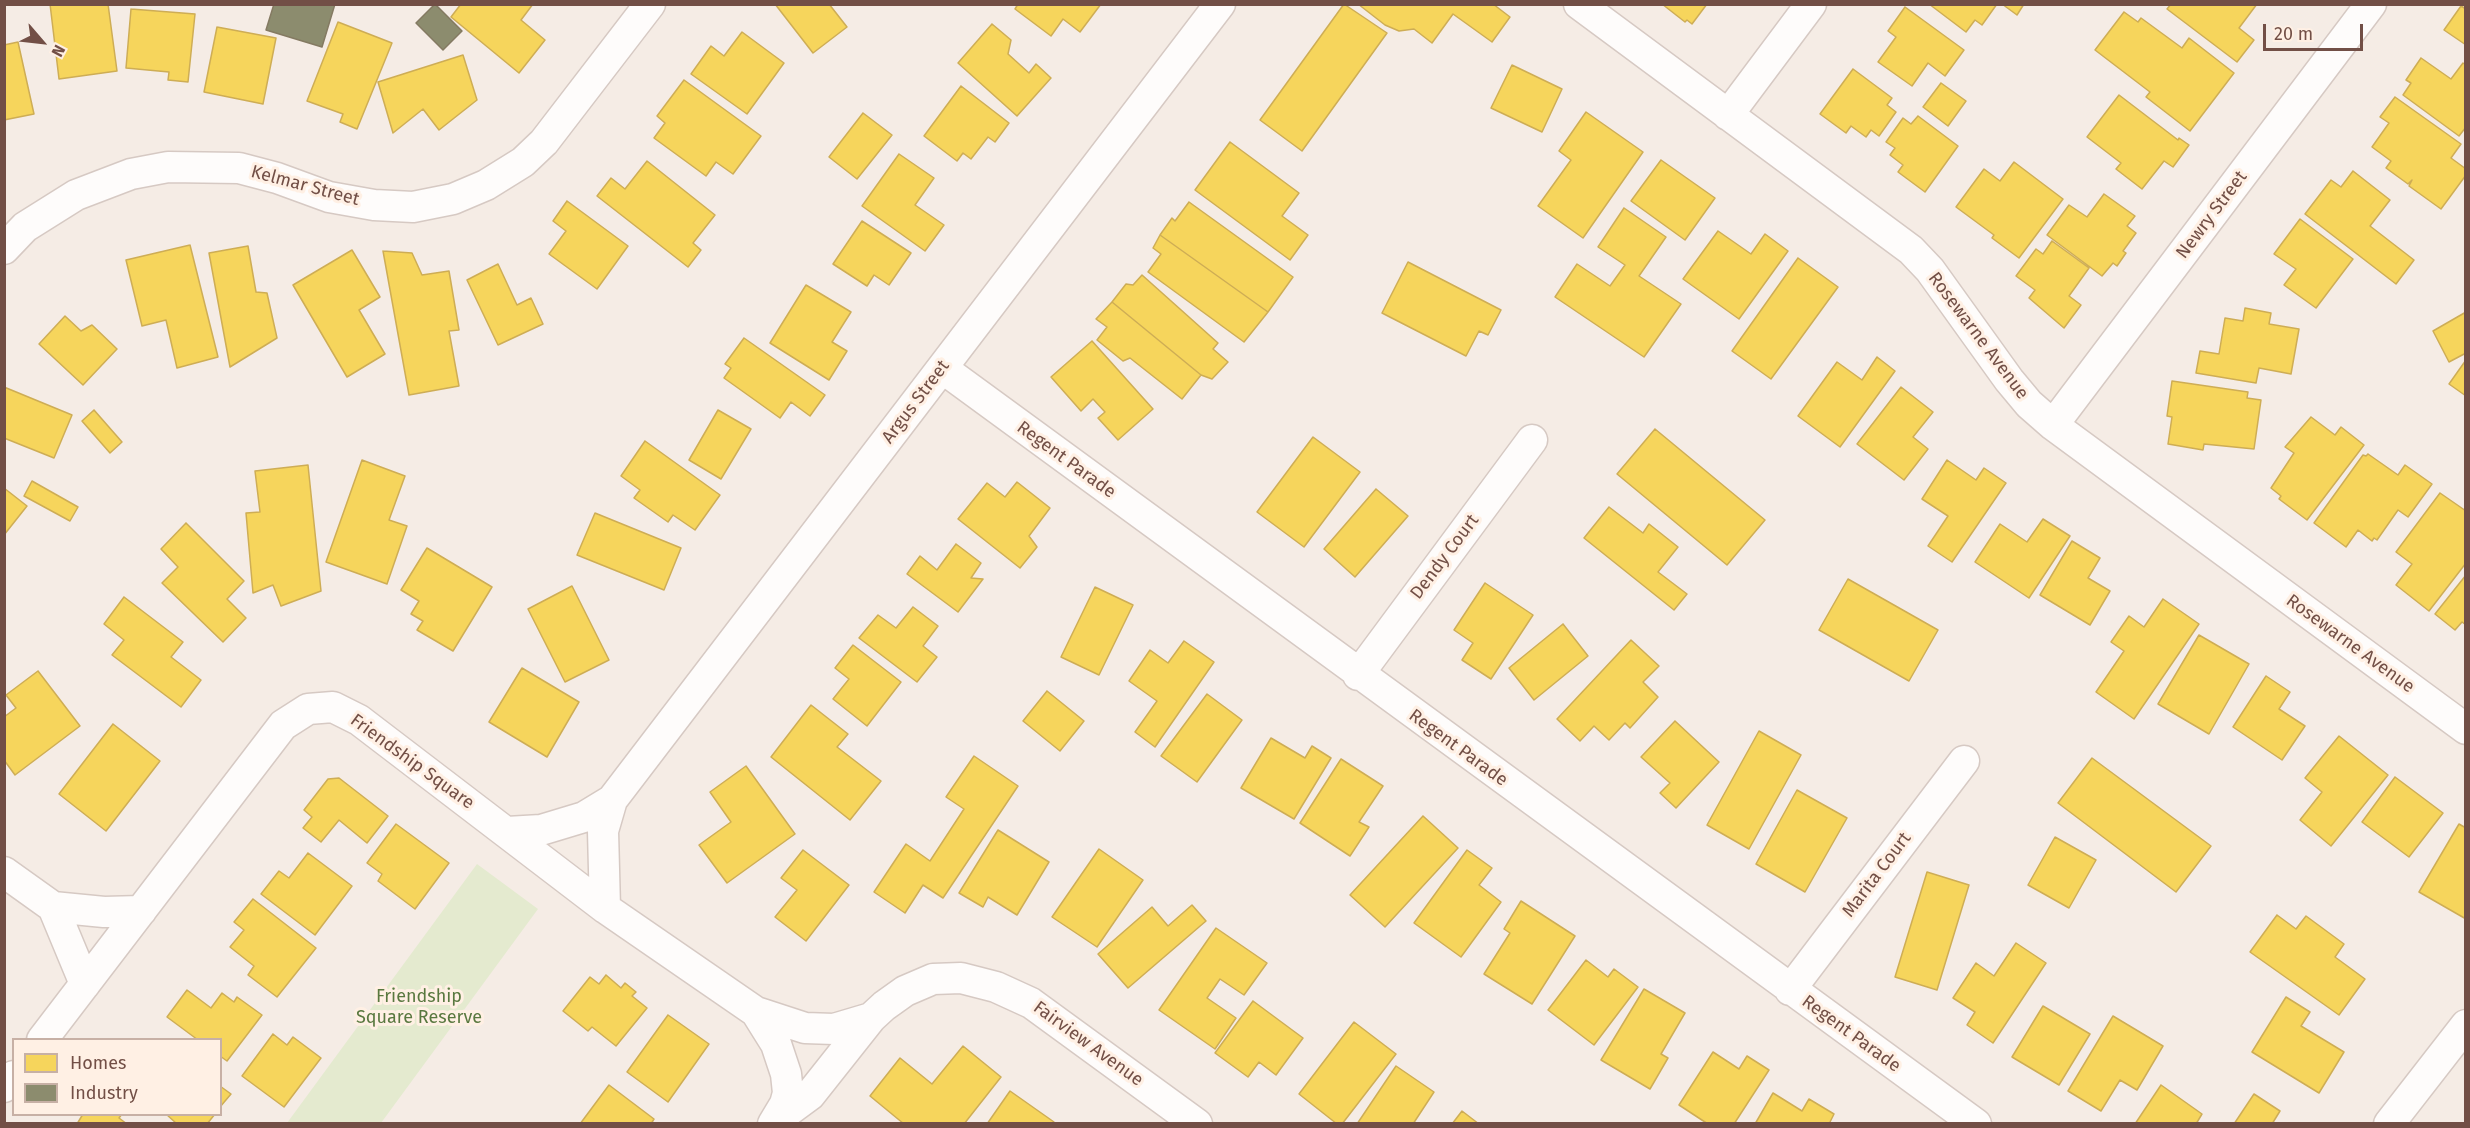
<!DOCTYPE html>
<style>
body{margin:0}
#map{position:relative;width:2470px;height:1128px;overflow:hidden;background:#f5ece5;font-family:"Fira Sans",sans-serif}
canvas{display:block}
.frame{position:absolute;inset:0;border:6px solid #724f46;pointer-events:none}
.legend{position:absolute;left:12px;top:1038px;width:210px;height:78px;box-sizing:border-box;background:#fff0e4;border:2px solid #c7b0a5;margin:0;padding:8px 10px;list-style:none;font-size:18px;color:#724f46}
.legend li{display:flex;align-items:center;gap:12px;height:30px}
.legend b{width:30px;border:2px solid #c7b0a5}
.north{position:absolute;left:12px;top:12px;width:60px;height:60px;-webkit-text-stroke:4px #fff0e4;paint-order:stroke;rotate:118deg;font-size:16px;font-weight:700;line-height:24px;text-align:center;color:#724f46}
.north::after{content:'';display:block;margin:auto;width:21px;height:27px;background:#724f46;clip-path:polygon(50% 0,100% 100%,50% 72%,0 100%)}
.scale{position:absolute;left:2263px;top:24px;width:100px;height:27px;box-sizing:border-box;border:3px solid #724f46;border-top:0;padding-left:8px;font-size:18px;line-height:21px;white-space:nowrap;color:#724f46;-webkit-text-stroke:4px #fff0e4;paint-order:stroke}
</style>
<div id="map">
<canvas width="2470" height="1128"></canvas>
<div class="frame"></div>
<ul class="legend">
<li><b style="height:16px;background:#f6d55c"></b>Homes</li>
<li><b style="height:16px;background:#8c8c6e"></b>Industry</li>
</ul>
<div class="north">N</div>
<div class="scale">20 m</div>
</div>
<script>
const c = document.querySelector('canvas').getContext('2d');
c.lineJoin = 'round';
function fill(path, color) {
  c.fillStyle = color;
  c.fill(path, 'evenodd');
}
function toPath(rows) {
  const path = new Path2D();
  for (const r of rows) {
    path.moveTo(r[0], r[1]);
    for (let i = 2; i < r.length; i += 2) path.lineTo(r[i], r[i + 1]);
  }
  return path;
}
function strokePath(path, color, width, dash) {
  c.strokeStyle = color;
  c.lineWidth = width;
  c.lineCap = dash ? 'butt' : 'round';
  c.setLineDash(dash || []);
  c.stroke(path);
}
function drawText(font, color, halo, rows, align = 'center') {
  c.font = font + ' "Fira Sans",sans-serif';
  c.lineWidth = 6;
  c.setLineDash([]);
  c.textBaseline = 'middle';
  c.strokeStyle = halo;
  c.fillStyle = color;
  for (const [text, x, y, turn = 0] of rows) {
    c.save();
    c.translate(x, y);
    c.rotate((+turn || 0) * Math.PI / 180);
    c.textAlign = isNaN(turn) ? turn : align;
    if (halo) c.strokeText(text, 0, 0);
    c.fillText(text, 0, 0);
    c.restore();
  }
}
fill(toPath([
 [477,864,538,909,381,1123,287,1123]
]), '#e4eacf');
const homes = toPath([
 [50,4,108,4,117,71,59,79,50,4],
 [461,4,533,4,521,20,545,40,519,73,451,17,461,4],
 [775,4,829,4,847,27,813,53,775,4],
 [1018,4,1101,4,1080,32,1063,19,1051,36,1015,9,1018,4],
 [1344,4,1387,33,1302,151,1260,120,1344,4],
 [1358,4,1493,4,1510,17,1492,42,1453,14,1432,43,1414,29,1399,31,1385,25,1358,4],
 [1662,4,1707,4,1692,24,1687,20,1685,22,1662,4],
 [1929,4,1997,4,1982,25,1975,20,1966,32,1929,4],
 [2002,4,2024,4,2017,15,2002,4],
 [2171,4,2257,4,2239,28,2254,40,2237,62,2167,9,2171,4],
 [2461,6,2466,9,2466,45,2444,30,2461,6],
 [1905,7,1964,50,1945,76,1928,63,1912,86,1878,62,1896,37,1888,31,1905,7],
 [131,9,195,14,188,82,168,80,169,72,126,68,131,9],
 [2124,12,2138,22,2141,18,2182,48,2189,38,2234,73,2190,131,2146,97,2150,92,2095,50,2124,12],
 [338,22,392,43,357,129,340,122,343,114,307,101,338,22],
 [992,24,1011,40,1008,54,1029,73,1036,64,1051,78,1017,116,958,63,992,24],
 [217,27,276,38,263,104,204,92,217,27],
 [742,32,784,63,747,114,691,74,711,46,724,56,742,32],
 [18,42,34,114,4,120,4,45,18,42],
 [463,55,477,100,439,130,423,109,393,133,378,82,463,55],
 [2421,58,2451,79,2463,63,2466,65,2466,127,2459,136,2403,95,2411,83,2406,80,2421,58],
 [1512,65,1562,89,1542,132,1491,108,1512,65],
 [1853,69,1892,98,1887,105,1896,112,1879,136,1871,130,1866,137,1851,126,1846,133,1820,114,1853,69],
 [684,80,761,136,733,174,716,162,706,176,654,138,665,123,657,116,684,80],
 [1941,83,1966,101,1948,126,1923,107,1941,83],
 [961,86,1009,123,995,142,988,137,971,159,963,153,957,161,924,136,961,86],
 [2119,95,2178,140,2179,138,2189,145,2173,167,2164,161,2142,189,2116,169,2121,163,2087,137,2119,95],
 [2395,97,2461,144,2451,158,2466,169,2466,175,2441,209,2409,186,2412,180,2408,184,2386,168,2391,161,2372,147,2389,123,2380,117,2395,97],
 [1586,112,1643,152,1583,238,1538,206,1571,160,1559,151,1586,112],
 [863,113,892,135,857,179,829,157,863,113],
 [1918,116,1958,146,1925,192,1898,172,1903,165,1890,155,1895,148,1886,142,1903,118,1911,124,1918,116],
 [1230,142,1299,193,1282,216,1308,235,1290,260,1195,190,1230,142],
 [899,154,934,178,915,205,944,225,925,251,862,206,899,154],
 [1661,160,1715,198,1685,240,1631,201,1661,160],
 [647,161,715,215,693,243,701,250,688,267,597,196,611,178,625,189,647,161],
 [2014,162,2063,199,2019,258,1992,238,1994,235,1956,207,1984,169,2000,181,2014,162],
 [2353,171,2390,200,2370,226,2414,260,2396,284,2305,214,2331,180,2341,187,2353,171],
 [2104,194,2135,216,2127,226,2136,233,2123,251,2126,253,2117,266,2113,263,2102,276,2047,235,2069,205,2087,217,2104,194],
 [567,201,628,246,597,289,549,254,566,231,553,221,567,201],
 [1189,202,1293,277,1268,312,1160,235,1172,218,1175,221,1189,202],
 [1624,208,1666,237,1639,276,1681,304,1644,357,1555,297,1577,264,1610,286,1625,265,1598,247,1624,208],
 [2300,219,2353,259,2316,308,2284,285,2296,269,2274,254,2300,219],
 [862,221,911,253,889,285,874,275,867,286,833,264,862,221],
 [1718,231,1751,254,1765,234,1788,251,1739,319,1683,279,1718,231],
 [1160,235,1268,312,1244,342,1148,272,1161,254,1153,248,1160,235],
 [2052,241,2089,268,2069,296,2081,305,2064,328,2029,298,2035,290,2016,276,2036,249,2043,254,2052,241],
 [190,245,218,357,177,368,166,320,142,326,126,260,190,245],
 [248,246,256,292,267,293,277,338,230,367,209,253,248,246],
 [352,250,380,297,359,310,385,354,347,377,293,285,352,250],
 [383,251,412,253,422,275,449,271,459,330,449,331,459,386,409,395,383,251],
 [1798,258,1838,287,1771,379,1732,351,1798,258],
 [1408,262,1501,310,1488,335,1479,331,1466,356,1382,313,1408,262],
 [498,264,517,305,531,298,543,324,498,345,467,280,498,264],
 [1142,275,1218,343,1213,349,1228,362,1212,379,1201,375,1112,302,1126,284,1133,285,1142,275],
 [806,285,851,312,832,342,847,351,829,380,770,343,806,285],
 [1112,302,1201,375,1182,399,1130,358,1123,361,1097,340,1107,327,1096,319,1112,302],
 [2245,308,2271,313,2269,324,2299,329,2291,374,2259,368,2256,383,2196,373,2200,351,2219,354,2225,318,2243,321,2245,308],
 [2466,312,2466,353,2449,362,2433,331,2466,312],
 [65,316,81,331,92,325,117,349,83,385,39,344,65,316],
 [744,338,825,395,810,416,791,402,780,418,724,378,731,368,725,364,744,338],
 [1092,341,1153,409,1118,440,1098,418,1105,412,1093,399,1081,411,1051,377,1092,341],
 [1877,357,1895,371,1840,447,1798,416,1837,362,1862,380,1877,357],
 [2466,360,2466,396,2449,384,2466,360],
 [2172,381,2248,392,2247,398,2261,400,2254,449,2204,444,2203,450,2168,444,2172,417,2167,416,2172,381],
 [4,387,72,415,54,458,4,438,4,387],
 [1901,387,1933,412,1913,437,1928,449,1904,480,1857,444,1901,387],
 [94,410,122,442,110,453,82,421,94,410],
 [718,410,751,429,721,479,689,460,718,410],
 [2311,417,2335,435,2341,427,2364,445,2307,520,2279,499,2281,496,2271,488,2294,453,2285,447,2311,417],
 [1655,429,1765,520,1727,565,1617,474,1655,429],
 [1313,437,1360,472,1304,547,1257,512,1313,437],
 [645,441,720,495,695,530,673,515,668,522,634,498,640,490,621,476,645,441],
 [2368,454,2398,475,2405,465,2432,484,2408,517,2398,510,2377,540,2374,538,2372,541,2358,530,2346,547,2314,523,2363,455,2366,456,2368,454],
 [362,460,405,476,389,520,407,526,387,584,326,562,362,460],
 [1947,460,1976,480,1984,468,2006,483,1952,562,1928,546,1948,516,1922,499,1947,460],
 [308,465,321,591,281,606,273,585,253,593,246,513,260,512,255,471,308,465],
 [32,481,78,507,70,521,24,496,32,481],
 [1017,482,1050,508,1029,536,1037,547,1020,568,958,519,987,483,1005,497,1017,482],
 [4,488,27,506,4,535,4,488],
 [1376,489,1408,516,1355,577,1324,549,1376,489],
 [2440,493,2466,511,2466,563,2429,611,2396,585,2412,564,2396,552,2440,493],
 [1609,507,1643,533,1649,524,1678,547,1658,572,1687,594,1674,610,1584,538,1609,507],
 [595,513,681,548,664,590,577,555,595,513],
 [2043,519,2070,536,2029,598,1975,562,2000,524,2027,542,2043,519],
 [186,523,244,581,227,599,246,618,223,642,162,583,178,567,161,549,186,523],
 [2072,541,2100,558,2088,578,2110,591,2090,625,2040,595,2072,541],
 [956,544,981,563,971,578,983,579,958,612,907,574,920,556,937,570,956,544],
 [427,548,492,587,453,651,417,630,423,621,411,614,419,601,401,590,427,548],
 [2466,575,2466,625,2462,622,2455,630,2435,614,2466,575],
 [1848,579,1938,630,1909,681,1819,630,1848,579],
 [1485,583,1533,615,1491,679,1462,660,1473,643,1454,630,1485,583],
 [572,586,609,660,565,682,528,609,572,586],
 [1095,587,1133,605,1099,675,1061,657,1095,587],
 [124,597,183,642,171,657,201,680,181,707,112,655,124,640,104,624,124,597],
 [2163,599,2199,624,2134,719,2096,692,2124,651,2111,642,2129,616,2144,627,2163,599],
 [913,607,938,626,923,646,937,657,917,682,859,638,878,615,896,628,913,607],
 [1563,624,1588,656,1534,700,1509,668,1563,624],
 [2199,635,2249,664,2209,734,2158,704,2199,635],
 [1631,640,1659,666,1643,682,1658,697,1630,728,1625,723,1609,740,1594,726,1580,741,1557,719,1631,640],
 [1184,641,1214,662,1155,747,1135,732,1157,701,1129,681,1150,650,1168,663,1184,641],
 [853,645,901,682,867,726,833,699,849,679,835,668,853,645],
 [522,668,579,702,547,757,489,722,522,668],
 [38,671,80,726,15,775,4,760,4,717,16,708,6,695,38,671],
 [2266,676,2290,692,2279,709,2305,726,2282,760,2233,727,2266,676],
 [1047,691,1084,721,1060,751,1023,721,1047,691],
 [1207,694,1242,720,1197,782,1161,756,1207,694],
 [811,705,848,734,837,747,881,781,850,820,771,757,811,705],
 [1675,721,1719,762,1676,808,1660,793,1670,783,1641,757,1675,721],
 [113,724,160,761,106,831,59,794,113,724],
 [1759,731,1801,755,1749,849,1707,825,1759,731],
 [2339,736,2388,775,2331,846,2300,820,2322,792,2305,778,2339,736],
 [1271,738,1305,758,1312,746,1331,758,1294,819,1241,788,1271,738],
 [974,756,1018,786,943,898,923,885,905,913,874,892,906,844,930,861,964,809,946,797,974,756],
 [2092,758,2211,846,2176,892,2058,803,2092,758],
 [1341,759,1383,786,1359,822,1369,827,1350,856,1300,823,1341,759],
 [746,766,795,834,727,883,699,845,731,822,710,792,746,766],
 [2395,777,2443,813,2409,857,2362,822,2395,777],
 [339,778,388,816,367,843,339,820,321,842,303,828,312,817,304,810,328,779,339,778],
 [1797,790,1847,818,1805,892,1756,864,1797,790],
 [1423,816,1458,848,1385,927,1350,895,1423,816],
 [396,824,449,863,415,909,378,881,382,874,367,863,396,824],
 [2459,824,2466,828,2466,919,2419,892,2459,824],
 [998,830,1049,862,1017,915,988,897,983,907,959,893,998,830],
 [2055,837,2096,860,2069,908,2028,885,2055,837],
 [1099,849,1143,880,1097,947,1052,917,1099,849],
 [803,850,849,885,806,941,775,917,797,890,781,878,803,850],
 [1467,850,1492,868,1479,885,1501,902,1461,957,1414,923,1467,850],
 [308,853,352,886,315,935,261,894,279,871,289,878,308,853],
 [1927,872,1969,885,1937,990,1895,977,1927,872],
 [253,899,316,948,277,997,248,975,254,966,230,947,244,930,234,922,253,899],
 [1521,901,1575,936,1532,1004,1484,974,1510,933,1504,929,1521,901],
 [1192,905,1206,921,1128,988,1098,954,1152,907,1168,926,1192,905],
 [2277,915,2296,929,2306,916,2344,944,2335,957,2365,979,2339,1015,2250,952,2277,915],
 [1216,928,1267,963,1244,995,1220,979,1207,998,1236,1018,1215,1049,1159,1010,1216,928],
 [2016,943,2046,963,1993,1043,1967,1025,1975,1012,1953,998,1976,963,1994,976,2016,943],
 [1586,960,1608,977,1614,969,1638,987,1594,1045,1548,1010,1586,960],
 [606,975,621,988,625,983,636,992,632,996,647,1008,616,1046,592,1027,588,1031,563,1011,590,977,599,984,606,975],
 [1644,989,1685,1013,1661,1054,1668,1058,1650,1089,1601,1060,1644,989],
 [187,990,211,1008,222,993,234,1002,237,997,262,1015,227,1061,220,1056,220,1040,198,1040,167,1017,187,990],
 [2286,997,2310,1012,2301,1026,2344,1052,2319,1093,2252,1052,2286,997],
 [1253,1001,1303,1038,1276,1075,1259,1062,1248,1077,1215,1053,1253,1001],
 [2043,1006,2090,1034,2059,1085,2012,1057,2043,1006],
 [668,1015,709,1044,668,1102,627,1072,668,1015],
 [2113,1016,2163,1046,2137,1090,2120,1080,2101,1111,2068,1091,2113,1016],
 [1354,1022,1396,1054,1342,1124,1337,1124,1299,1094,1354,1022],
 [273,1034,287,1045,293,1037,321,1058,284,1107,242,1076,273,1034],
 [963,1046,1001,1077,964,1124,904,1124,870,1096,900,1058,932,1084,963,1046],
 [1713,1052,1739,1069,1747,1056,1769,1070,1734,1124,1708,1124,1679,1105,1713,1052],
 [1396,1066,1434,1092,1413,1124,1357,1124,1396,1066],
 [609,1085,654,1119,651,1124,580,1124,609,1085],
 [2161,1085,2202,1114,2196,1124,2135,1124,2161,1085],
 [220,1086,231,1094,220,1107,220,1086],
 [1010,1091,1054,1122,1054,1124,987,1124,1010,1091],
 [1773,1093,1802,1111,1809,1099,1834,1114,1829,1124,1755,1124,1773,1093],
 [2254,1094,2280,1111,2272,1124,2234,1124,2254,1094],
 [1462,1111,1479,1124,1452,1124,1462,1111],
 [83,1114,122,1114,119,1118,127,1124,77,1124,83,1114],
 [166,1114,215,1114,207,1124,177,1124,166,1114]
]);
fill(homes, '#f6d55c');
strokePath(homes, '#cead55', 1.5);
const industry = toPath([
 [274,4,335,4,322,47,266,30,274,4],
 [435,4,462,31,443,50,416,23,435,4]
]);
fill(industry, '#8c8c6e');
strokePath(industry, '#847a62', 1.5);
const street = toPath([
 [1579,4,1911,250,1930,270,2009,380,2029,404,2053,425,2466,729],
 [1728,115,1811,4],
 [4,249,25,227,76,195,131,174,168,167,239,168,277,178,329,197,374,205,413,207,453,199,486,185,523,162,544,142,650,4],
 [942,368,1976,1124],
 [2053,425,2371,4],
 [1358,675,1532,440],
 [507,832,541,830,584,817,612,800],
 [4,872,53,907,85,984],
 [53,907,104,912,141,911],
 [605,908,603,831,612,800,1220,4],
 [1790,990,1964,761],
 [756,1012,805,1028,834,1029,871,1018],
 [42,1040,283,725,308,709,333,707,359,720,605,908,756,1012,776,1044,786,1074,788,1093,785,1104,773,1124],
 [4,1087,14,1076],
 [776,1120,810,1095,871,1018,884,1006,905,991,933,979,961,978,996,987,1031,1003,1197,1124],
 [2389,1124,2466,1025]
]);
strokePath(street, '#d6c9c3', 33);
strokePath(street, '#fefcfb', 30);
drawText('18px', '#724f46', '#fff0e4', [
 ["Kelmar Street",305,186,15],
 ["Newry Street",2212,215,-53],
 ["Rosewarne Avenue",1978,336,53],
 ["Argus Street",916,402,-53],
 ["Regent Parade",1066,460,36],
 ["Dendy Court",1445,557,-53],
 ["Rosewarne Avenue",2350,644,36],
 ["Regent Parade",1458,748,36],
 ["Friendship Square",412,762,36],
 ["Marita Court",1877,875,-53],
 ["Regent Parade",1851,1034,36],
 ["Fairview Avenue",1088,1044,36]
]);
drawText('18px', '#59783f', '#fff0e4', [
 ["Friendship",419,997],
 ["Square Reserve",419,1018]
]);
</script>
